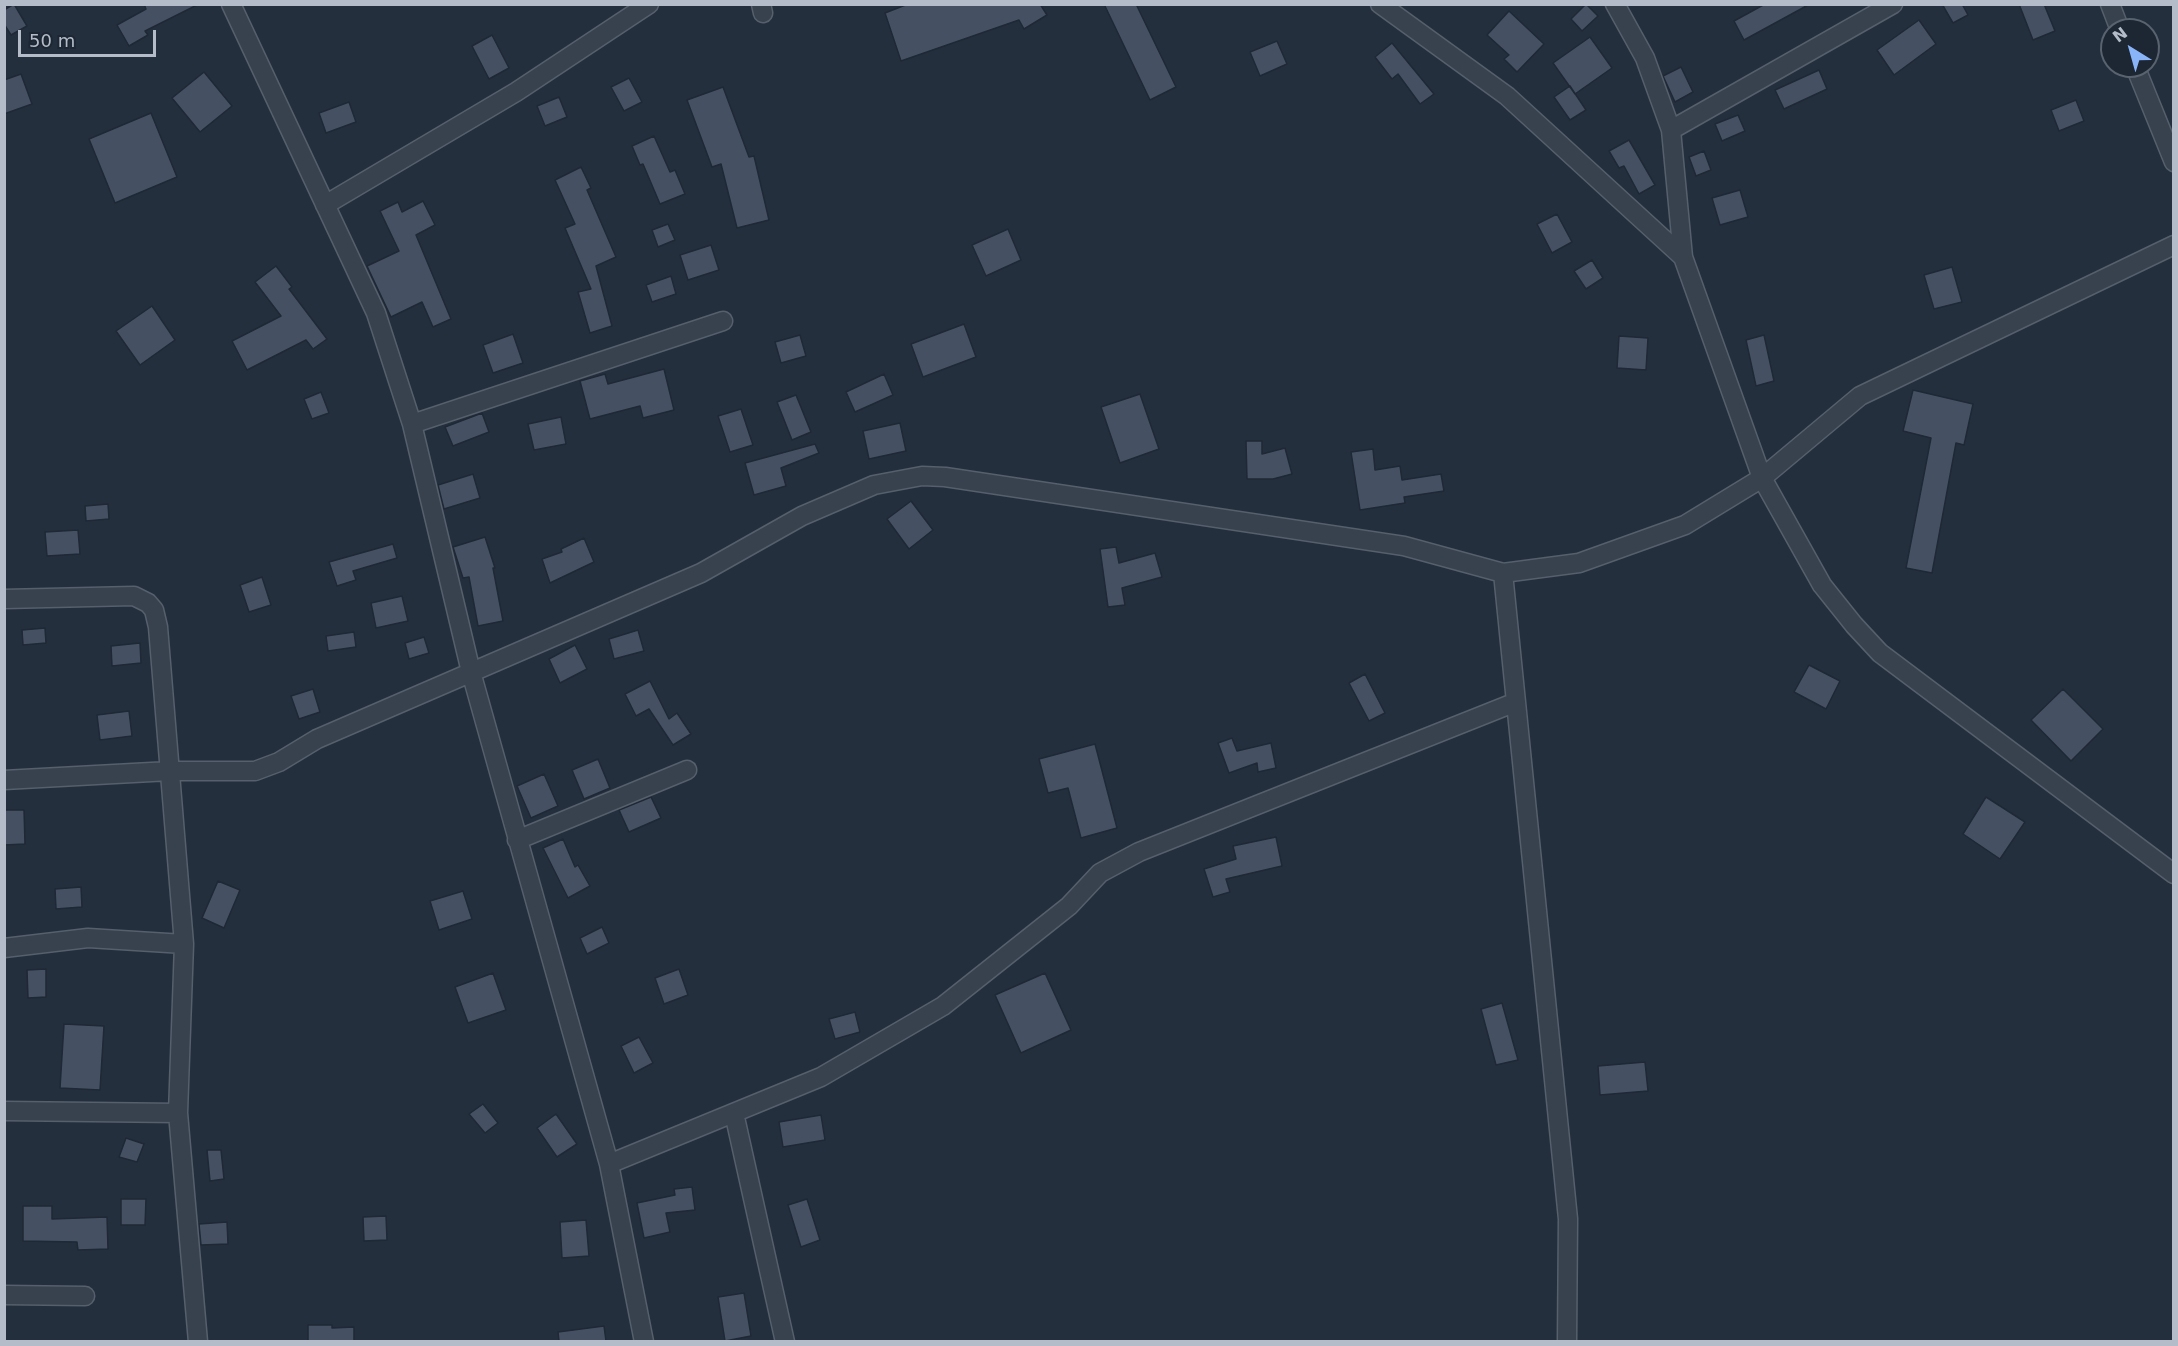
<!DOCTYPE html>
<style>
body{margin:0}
#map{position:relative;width:2178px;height:1346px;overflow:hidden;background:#242f3e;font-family:"DejaVu Sans",sans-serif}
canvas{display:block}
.frame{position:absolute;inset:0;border:6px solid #b4bcc9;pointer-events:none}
.north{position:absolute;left:2100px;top:18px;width:60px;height:60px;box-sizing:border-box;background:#1d2633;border:2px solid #59626f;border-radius:50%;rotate:323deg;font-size:16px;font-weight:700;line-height:24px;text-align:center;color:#b4bcc9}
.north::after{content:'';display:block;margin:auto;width:21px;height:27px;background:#8ab4f8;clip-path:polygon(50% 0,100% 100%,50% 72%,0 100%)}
.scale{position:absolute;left:18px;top:30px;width:138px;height:27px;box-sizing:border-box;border:3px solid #b4bcc9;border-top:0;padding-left:8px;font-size:18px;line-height:21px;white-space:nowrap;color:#b4bcc9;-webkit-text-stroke:4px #1d2633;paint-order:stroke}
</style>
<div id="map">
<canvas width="2178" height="1346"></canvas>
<div class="frame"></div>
<div class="north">N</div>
<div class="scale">50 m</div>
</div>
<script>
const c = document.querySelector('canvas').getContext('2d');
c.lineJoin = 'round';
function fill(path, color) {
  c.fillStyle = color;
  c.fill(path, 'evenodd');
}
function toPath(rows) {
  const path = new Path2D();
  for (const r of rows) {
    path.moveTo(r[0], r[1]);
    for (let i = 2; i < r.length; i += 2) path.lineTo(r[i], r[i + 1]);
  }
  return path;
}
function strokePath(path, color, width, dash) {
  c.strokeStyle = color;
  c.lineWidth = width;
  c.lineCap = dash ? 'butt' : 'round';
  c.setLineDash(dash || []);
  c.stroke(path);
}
const building = toPath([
 [14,4,27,26,11,35,4,24,4,10,14,4],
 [144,4,199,4,145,31,148,35,129,46,117,25,146,9,144,4],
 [908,4,1040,4,1047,15,1024,29,1019,20,901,61,885,13,908,4],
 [1104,4,1136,4,1176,87,1150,100,1104,4],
 [1586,4,1598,16,1582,31,1571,19,1586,4],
 [1765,4,1810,4,1744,40,1734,21,1765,4],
 [1942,4,1962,4,1968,15,1953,23,1942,4],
 [2019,4,2044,4,2055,31,2033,40,2019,4],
 [1509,11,1544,44,1517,72,1504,59,1509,55,1487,35,1509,11],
 [1919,20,1936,44,1894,75,1877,50,1919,20],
 [492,35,509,68,489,79,472,46,492,35],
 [1590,37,1612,68,1575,94,1553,63,1590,37],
 [1277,41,1287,64,1260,76,1250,52,1277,41],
 [1392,43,1434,94,1420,104,1398,74,1392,79,1375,57,1392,43],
 [1681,67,1693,92,1675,102,1663,76,1681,67],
 [1819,70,1827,89,1784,109,1775,90,1819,70],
 [204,72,232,106,200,132,172,98,204,72],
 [21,74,32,104,4,114,4,80,21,74],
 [629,78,642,102,624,111,611,87,629,78],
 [1570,86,1586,110,1570,120,1554,97,1570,86],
 [723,87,749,157,754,156,769,220,737,228,721,164,712,167,687,100,723,87],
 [559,97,567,117,545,126,537,106,559,97],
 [2076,100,2084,121,2059,131,2051,110,2076,100],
 [349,102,356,122,326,133,319,113,349,102],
 [151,113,177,177,115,203,89,139,151,113],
 [1738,115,1745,131,1722,141,1715,124,1738,115],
 [654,136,670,172,675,170,685,194,660,204,643,164,640,165,632,146,654,136],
 [1629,140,1655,185,1639,194,1624,166,1619,168,1609,151,1629,140],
 [1704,151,1711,170,1696,176,1689,157,1704,151],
 [581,167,591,188,587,190,616,257,596,266,612,326,590,333,578,292,591,289,565,228,575,224,555,180,581,167],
 [1740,190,1748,217,1720,225,1712,198,1740,190],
 [423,201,435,225,416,235,451,319,433,327,422,302,391,317,367,266,399,251,380,211,398,202,402,212,423,201],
 [1557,214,1572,242,1552,253,1537,224,1557,214],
 [668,224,675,240,658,247,652,230,668,224],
 [1008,229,1021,260,986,276,972,245,1008,229],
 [711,245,719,270,688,280,680,255,711,245],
 [1592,260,1603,278,1586,289,1574,271,1592,260],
 [276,266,292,287,289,289,327,339,313,349,306,340,247,370,232,341,281,316,255,282,276,266],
 [1952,267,1962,302,1934,309,1924,275,1952,267],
 [671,276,676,294,652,302,646,285,671,276],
 [152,306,175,340,140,365,116,331,152,306],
 [964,324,976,357,923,377,911,344,964,324],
 [513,334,523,363,493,373,483,345,513,334],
 [800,335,806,356,781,363,775,342,800,335],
 [1764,335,1774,381,1756,386,1746,340,1764,335],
 [1619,336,1648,338,1646,370,1617,368,1619,336],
 [664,369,674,410,643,418,640,406,590,419,580,381,605,374,608,384,664,369],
 [884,374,893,395,855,412,846,392,884,374],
 [1913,390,1973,404,1964,445,1956,443,1932,573,1906,568,1931,438,1903,431,1913,390],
 [321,392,329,413,312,419,304,399,321,392],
 [1140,394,1159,449,1120,463,1101,407,1140,394],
 [796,395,811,432,792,440,777,402,796,395],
 [741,409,753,445,730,452,718,416,741,409],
 [482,413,489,432,453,446,445,427,482,413],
 [561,417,566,444,534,450,528,424,561,417],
 [900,423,906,451,869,459,863,431,900,423],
 [1246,441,1262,441,1262,454,1285,448,1292,474,1273,479,1247,479,1246,441],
 [815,444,819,453,781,468,786,486,754,495,745,463,815,444],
 [1373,449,1375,470,1400,466,1402,480,1441,474,1444,491,1404,497,1405,503,1360,510,1351,452,1373,449],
 [473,474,480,498,444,509,438,485,473,474],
 [911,501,933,530,909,549,887,519,911,501],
 [108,504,109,519,86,521,85,506,108,504],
 [78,530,80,554,47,556,45,532,78,530],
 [485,537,495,568,493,568,503,621,478,626,469,577,463,578,453,547,485,537],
 [584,538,594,562,550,583,542,559,562,552,561,549,584,538],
 [393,544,397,558,353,571,356,580,337,586,329,562,393,544],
 [1116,547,1119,563,1155,553,1162,577,1122,588,1125,605,1108,607,1100,549,1116,547],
 [262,577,271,605,249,612,240,585,262,577],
 [402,596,408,621,376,628,371,603,402,596],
 [45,628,46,643,23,645,22,630,45,628],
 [638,630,644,651,614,659,609,639,638,630],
 [354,632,356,647,328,651,326,636,354,632],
 [424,637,429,653,409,659,405,643,424,637],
 [140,643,141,663,112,666,111,646,140,643],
 [575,645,587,669,560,683,549,659,575,645],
 [1809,665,1840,681,1826,709,1794,692,1809,665],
 [1365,674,1385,713,1369,721,1349,683,1365,674],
 [650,681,669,719,677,713,691,734,673,745,649,709,636,716,625,694,650,681],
 [313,689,320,712,299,719,291,696,313,689],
 [2063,689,2103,729,2071,761,2031,720,2063,689],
 [129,711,132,736,100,740,97,715,129,711],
 [1232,738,1237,751,1271,743,1276,768,1258,772,1257,763,1229,773,1218,743,1232,738],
 [1095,744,1117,828,1081,838,1068,788,1048,793,1039,759,1095,744],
 [598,759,610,788,584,799,572,770,598,759],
 [544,774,558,806,531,818,517,786,544,774],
 [651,797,661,818,629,832,619,810,651,797],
 [1986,797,2025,822,2000,859,1963,834,1986,797],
 [4,810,24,810,25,844,4,845,4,810],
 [1276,837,1282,866,1226,879,1230,892,1213,897,1204,869,1236,859,1233,846,1276,837],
 [563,839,575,867,578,865,590,886,568,898,543,848,563,839],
 [218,881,240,890,224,928,202,918,218,881],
 [81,887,82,907,56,909,55,889,81,887],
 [463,891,472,919,439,930,430,901,463,891],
 [602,927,609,943,587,954,580,938,602,927],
 [46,969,46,997,28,998,27,970,46,969],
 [679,969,688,995,664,1004,655,978,679,969],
 [493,973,506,1010,468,1023,455,987,493,973],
 [1045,973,1071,1030,1021,1053,995,995,1045,973],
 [1502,1003,1518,1060,1496,1065,1481,1009,1502,1003],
 [855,1012,860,1032,835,1039,829,1019,855,1012],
 [64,1024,104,1026,100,1090,60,1088,64,1024],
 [639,1037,653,1063,634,1073,621,1046,639,1037],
 [1645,1062,1648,1091,1600,1095,1598,1066,1645,1062],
 [483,1104,498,1123,485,1133,469,1114,483,1104],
 [556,1114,577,1144,557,1157,537,1128,556,1114],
 [821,1115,825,1140,783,1147,779,1122,821,1115],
 [126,1138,144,1144,137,1162,119,1157,126,1138],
 [207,1150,221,1150,224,1179,210,1181,207,1150],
 [692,1187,695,1210,666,1213,670,1232,644,1238,637,1203,675,1195,674,1189,692,1187],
 [121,1199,146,1199,145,1225,121,1225,121,1199],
 [807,1199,820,1240,801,1247,788,1205,807,1199],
 [23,1206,52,1206,52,1219,107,1217,108,1249,78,1250,77,1242,23,1241,23,1206],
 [386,1216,387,1240,364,1241,363,1217,386,1216],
 [586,1220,589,1256,562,1258,560,1222,586,1220],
 [227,1222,228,1244,201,1245,199,1224,227,1222],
 [744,1293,751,1336,725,1341,718,1297,744,1293],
 [308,1325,332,1325,332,1328,354,1327,354,1341,308,1341,308,1325],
 [604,1326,606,1341,559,1341,558,1332,604,1326]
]);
fill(building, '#455162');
strokePath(building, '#1f2835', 1.5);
const minor = toPath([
 [231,4,376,313,412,424,471,672,609,1164,644,1342],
 [761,4,763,13],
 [1380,4,1507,96,1683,257],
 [1615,4,1645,58,1671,130,1683,257,1762,478,1822,585,1854,625,1880,653,2174,874],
 [2110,4,2120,30],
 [2135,66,2174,162],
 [1671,130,1893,4],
 [325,205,516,92,649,4],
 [412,424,723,321],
 [1503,573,1568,1219,1567,1342],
 [4,599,134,596,148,603,154,610,158,627,184,944,178,1113,198,1342],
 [4,780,170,771,255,771,279,762,317,739,701,573,802,516,874,485,922,476,945,477,1404,546,1503,573,1579,563,1685,525,1762,478,1860,396,2174,245],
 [517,840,687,770],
 [4,948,88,938,184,944],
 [4,1111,178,1113],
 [734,1113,785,1342],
 [609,1164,821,1077,943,1006,1069,906,1100,873,1139,852,1516,702],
 [4,1295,85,1296]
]);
strokePath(minor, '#565f6c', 21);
strokePath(minor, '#38414e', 18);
</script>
